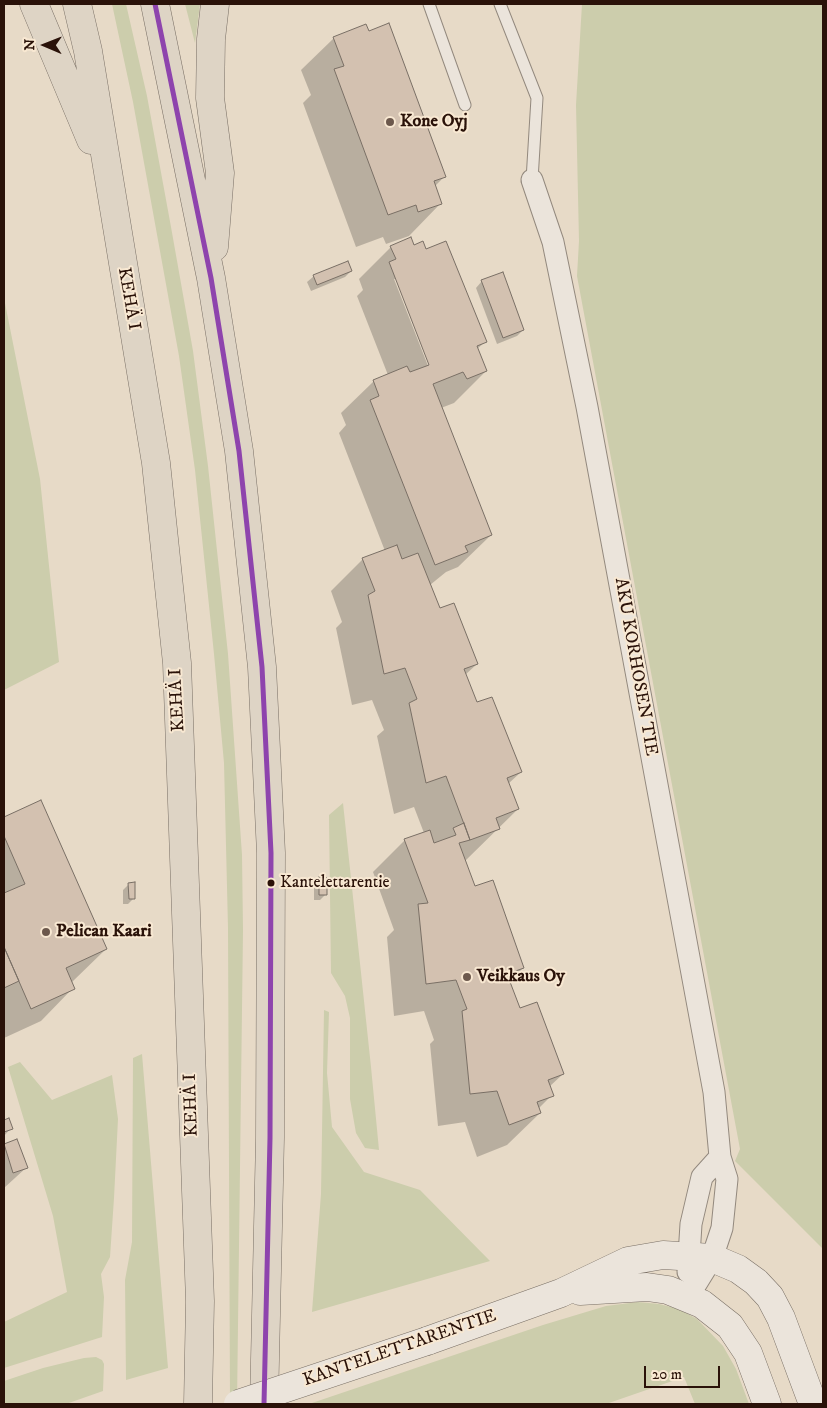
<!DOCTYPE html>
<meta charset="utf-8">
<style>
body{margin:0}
#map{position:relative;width:827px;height:1408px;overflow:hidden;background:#e7dac7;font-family:"IM FELL DW Pica",serif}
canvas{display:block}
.frame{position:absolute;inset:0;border:5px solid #2a1209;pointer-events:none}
.north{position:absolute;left:20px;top:20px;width:50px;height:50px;-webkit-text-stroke:4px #f8e8d2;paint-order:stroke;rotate:271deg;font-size:14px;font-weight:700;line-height:20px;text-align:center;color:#2a1209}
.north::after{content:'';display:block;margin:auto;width:18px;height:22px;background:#2a1209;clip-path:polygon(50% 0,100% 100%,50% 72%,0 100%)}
.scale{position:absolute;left:644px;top:1366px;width:76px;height:22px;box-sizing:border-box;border:2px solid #2a1209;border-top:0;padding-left:6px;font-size:15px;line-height:18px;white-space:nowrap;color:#2a1209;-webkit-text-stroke:4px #f8e8d2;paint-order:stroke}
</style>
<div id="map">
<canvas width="827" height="1408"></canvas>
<div class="frame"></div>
<div class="north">N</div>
<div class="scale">20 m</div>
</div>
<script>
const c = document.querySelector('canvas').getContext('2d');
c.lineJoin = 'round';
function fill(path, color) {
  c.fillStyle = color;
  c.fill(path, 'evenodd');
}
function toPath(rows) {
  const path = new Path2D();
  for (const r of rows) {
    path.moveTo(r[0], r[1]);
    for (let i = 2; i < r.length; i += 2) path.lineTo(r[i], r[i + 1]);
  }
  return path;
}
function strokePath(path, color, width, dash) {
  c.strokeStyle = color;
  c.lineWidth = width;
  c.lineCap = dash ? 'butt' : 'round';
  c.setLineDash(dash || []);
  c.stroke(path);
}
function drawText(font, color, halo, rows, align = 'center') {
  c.font = font + ' "IM FELL DW Pica",serif';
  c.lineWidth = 4;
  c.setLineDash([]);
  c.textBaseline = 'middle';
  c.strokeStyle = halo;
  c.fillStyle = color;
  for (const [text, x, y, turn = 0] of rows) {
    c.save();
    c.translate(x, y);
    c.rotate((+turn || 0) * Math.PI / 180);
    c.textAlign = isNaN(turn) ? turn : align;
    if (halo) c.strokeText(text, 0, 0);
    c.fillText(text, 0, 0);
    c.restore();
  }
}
fill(toPath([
 [112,4,126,4,147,96,171,227,193,351,208,466,228,654,242,855,243,930,237,1404,230,1404,228,928,224,763,214,654,195,470,179,356,133,102],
 [185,4,200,4,195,43],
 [582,4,823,4,823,1249,735,1161,740,1149,577,276,579,241,576,105],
 [4,298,40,479,59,662,4,690],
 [343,803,371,1067,379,1150,365,1148,356,1133,350,1099,350,1018,345,996,331,973,329,815],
 [324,1010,329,1012,327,1073,332,1127,364,1172,420,1190,490,1261,312,1312,321,1194],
 [142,1054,168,1368,126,1380,125,1280,132,1242,133,1058],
 [20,1062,52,1100,112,1075,118,1119,114,1198,110,1257,101,1274,104,1297,102,1337,4,1368,4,1322,67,1292,53,1216,8,1067],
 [638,1302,659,1304,679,1309,697,1319,723,1346,736,1369,749,1404,695,1404,684,1377,606,1404,309,1404,543,1325,606,1306],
 [96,1357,102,1360,104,1364,103,1391,66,1404,4,1404,4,1381,43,1368,84,1358]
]), '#cccdac');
fill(toPath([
 [334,38,445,176,435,186,441,203,409,236,386,244,383,237,356,247,303,103,311,95,301,70],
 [413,246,425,250,485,342,477,349,486,371,454,403,441,408,491,535,458,567,446,572,430,585,440,610,477,664,465,675,477,704,521,772,508,784,518,809,465,861,474,888,523,968,509,982,519,1009,563,1074,549,1087,552,1095,538,1109,540,1113,507,1145,477,1157,465,1122,438,1126,430,1044,434,1040,424,1011,394,1016,387,937,394,930,373,872,405,840,424,833,414,807,394,814,377,736,384,730,372,700,352,705,336,628,342,622,331,591,363,559,385,551,339,433,346,425,341,413,374,381,388,375,357,296,363,290,359,279,391,247],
 [394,279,397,279,432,370,430,371],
 [347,262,351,271,345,277,311,291,307,282,314,276],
 [482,281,523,330,517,336,497,344,476,288],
 [41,802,106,949,71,983,73,988,41,1021,4,1038,4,818],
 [320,879,326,894,320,900,314,900,314,885],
 [129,884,134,898,128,904,123,904,123,890],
 [8,1120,11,1128,4,1136,4,1121],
 [17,1141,27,1167,4,1188,4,1146]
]), '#0003');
const building = toPath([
 [389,23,446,177,434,181,442,204,418,212,416,205,388,215,334,69,344,66,333,37,366,24,369,31,389,23],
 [411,237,414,245,423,241,426,249,446,241,487,342,477,346,487,371,467,379,463,372,433,384,492,535,465,546,468,552,435,565,370,400,379,396,373,380,407,366,410,372,429,365,389,262,396,259,390,246,411,237],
 [348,261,352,271,317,285,313,275,348,261],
 [503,272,524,330,503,338,481,280,503,272],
 [397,545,402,559,418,553,440,608,454,603,478,664,464,669,477,702,492,697,522,772,507,778,519,809,496,818,500,829,470,840,446,776,426,783,409,703,417,699,405,668,384,674,368,595,375,591,362,558,397,545],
 [41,800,107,949,66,968,75,989,31,1009,4,947,4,893,25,884,4,836,4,817,41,800],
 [464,823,470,840,459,843,475,886,493,880,524,968,507,974,520,1008,537,1002,564,1074,548,1080,554,1096,537,1102,541,1113,509,1125,497,1091,470,1094,462,1011,467,1009,456,980,426,984,418,904,428,903,404,839,430,830,434,843,456,835,453,828,464,823],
 [319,877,327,878,327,895,319,895,319,877],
 [135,882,135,899,129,899,128,883,135,882],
 [4,947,19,981,4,988,4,947],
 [9,1118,13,1129,4,1132,4,1120,9,1118],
 [17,1139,28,1168,13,1173,4,1144,17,1139]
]);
fill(building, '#d3c1b0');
strokePath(building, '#796f65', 1);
const lane = toPath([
 [429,4,465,105],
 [500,4,537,98,532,180]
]);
const street = toPath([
 [532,180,553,242,587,407,714,1092,720,1157,727,1179,722,1228,712,1258,688,1297],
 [688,1272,691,1224,702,1177,720,1157]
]);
const secondary = toPath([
 [580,1291,647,1287,668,1290,702,1304,730,1326,748,1353,767,1404],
 [427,1341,561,1293,628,1261,663,1255,712,1258,738,1269,756,1282,770,1297,781,1318,813,1404]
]);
const highway = toPath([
 [34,4,91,140],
 [77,4,88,51,156,463,177,663,200,1301,198,1404],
 [155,4,211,278,239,451,262,667,271,853,270,1138,264,1404],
 [214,247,220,173,210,98,211,39,215,4]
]);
strokePath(lane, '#93897e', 13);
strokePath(street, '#93897e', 23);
strokePath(secondary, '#796f65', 29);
strokePath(highway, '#796f65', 29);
strokePath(lane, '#ebe4db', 11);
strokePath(street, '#ebe4db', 21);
strokePath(secondary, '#ebe4db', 28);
strokePath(highway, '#ded4c5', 28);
const secondaryBridge = toPath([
 [238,1404,427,1341]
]);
strokePath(secondaryBridge, '#796f65', 29, []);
strokePath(secondaryBridge, '#ebe4db', 28);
strokePath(toPath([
 [155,4,211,278,239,451,262,667,271,853,270,1138,264,1404]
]), '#8e44ad', 5);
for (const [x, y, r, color] of [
 [390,122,5,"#6c584c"],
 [271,883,4.5,"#2a1209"],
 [46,932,5,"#6c584c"],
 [467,977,5,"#6c584c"]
]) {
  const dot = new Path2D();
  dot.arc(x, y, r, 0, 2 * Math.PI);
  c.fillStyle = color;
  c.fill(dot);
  strokePath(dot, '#f8e8d2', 2);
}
drawText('17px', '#2a1209', '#f8e8d2', [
 ["Kantelettarentie",280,883]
], 'left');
drawText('bold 18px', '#2a1209', '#f8e8d2', [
 ["Kone Oyj",400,122],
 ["Pelican Kaari",56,932],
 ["Veikkaus Oy",477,977]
], 'left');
drawText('18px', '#2a1209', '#f8e8d2', [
 ["KEHÄ I",128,299,80],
 ["AKU KORHOSEN TIE",635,667,80],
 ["KEHÄ I",178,700,-93],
 ["KEHÄ I",192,1105,-92],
 ["KANTELETTARENTIE",400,1349,-19]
]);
</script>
